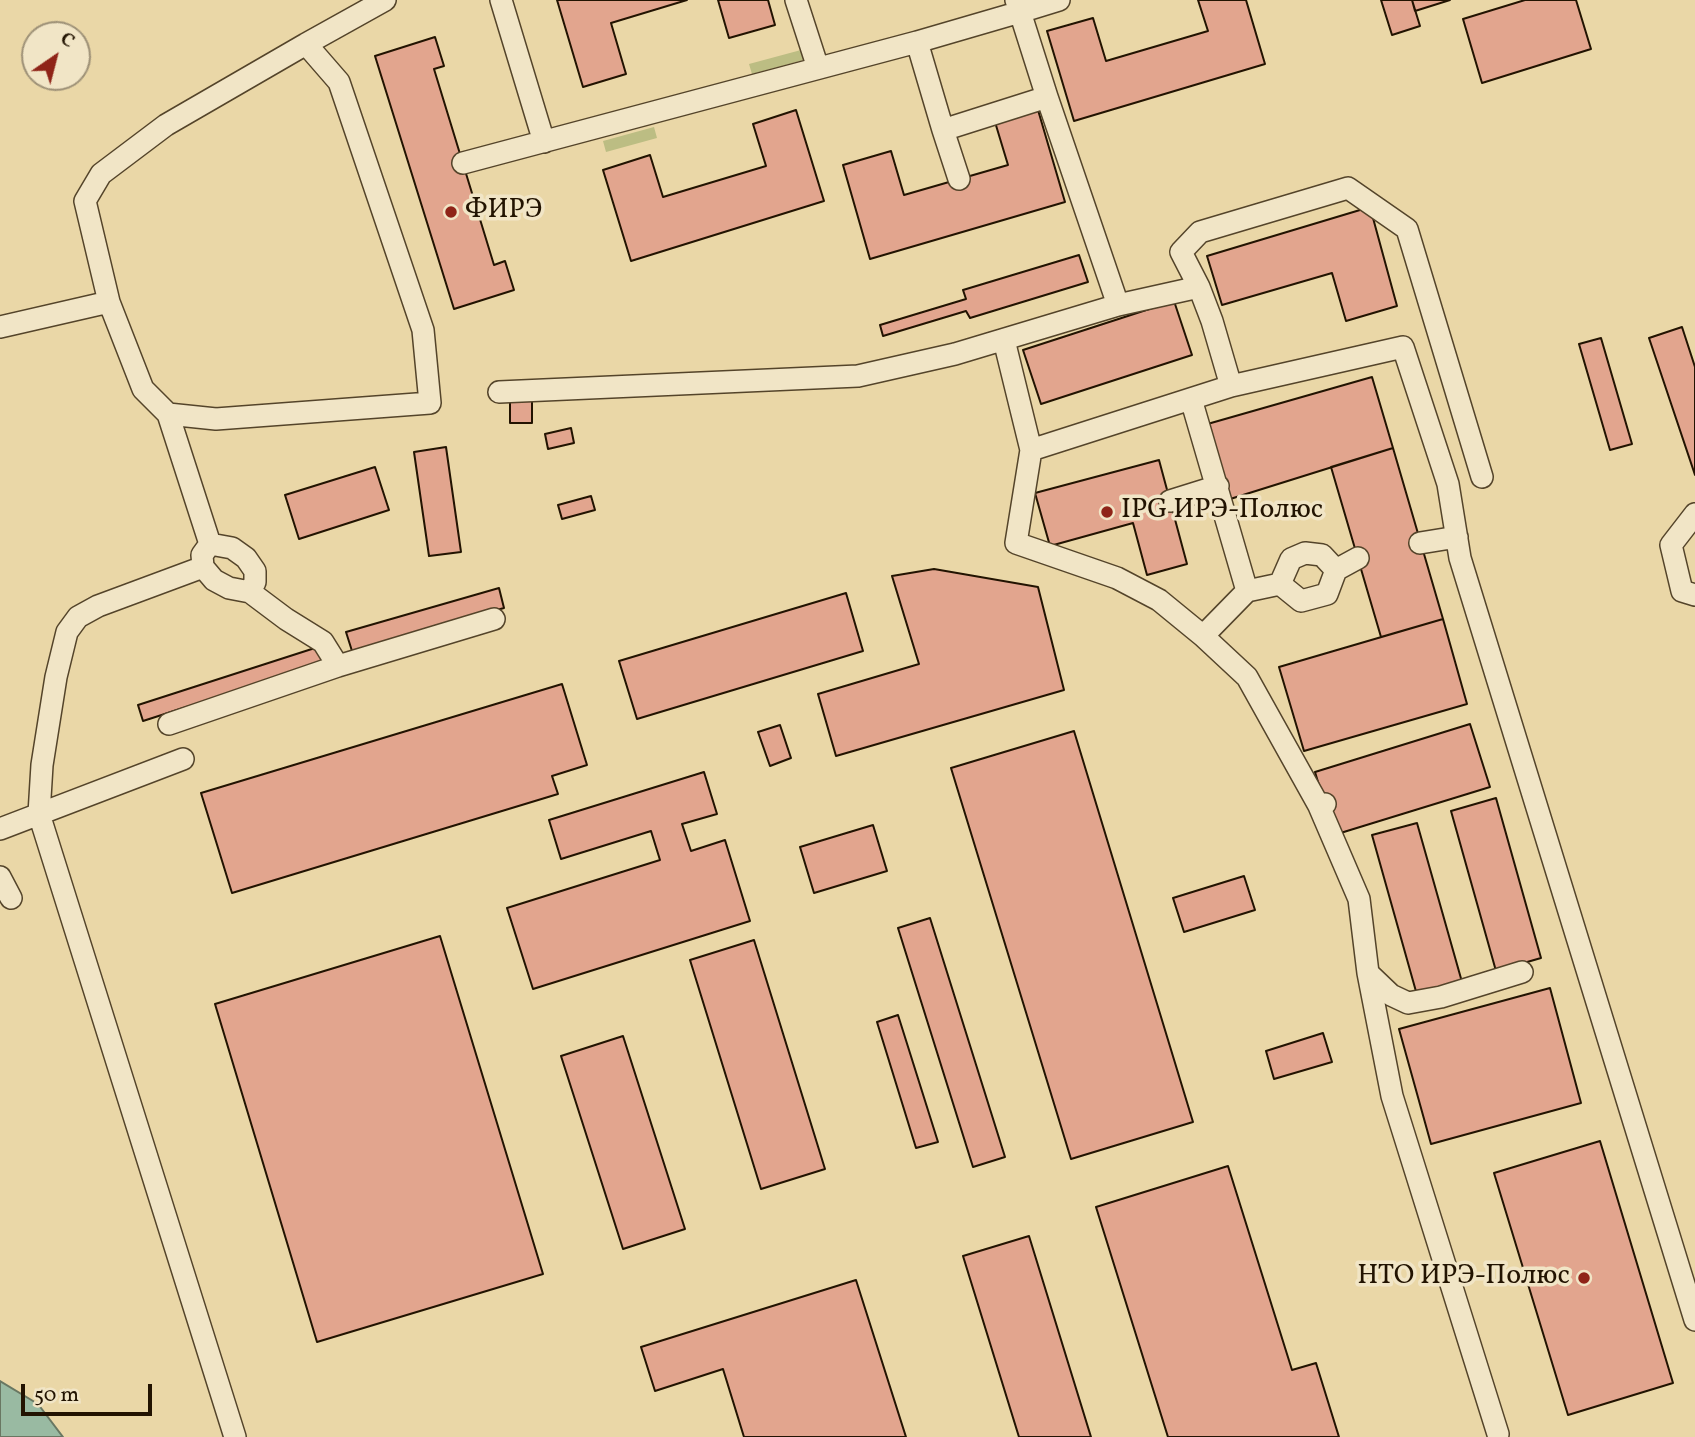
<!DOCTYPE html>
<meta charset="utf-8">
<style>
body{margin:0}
#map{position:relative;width:1695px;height:1437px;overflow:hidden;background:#ead7a7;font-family:Vollkorn,serif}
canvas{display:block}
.north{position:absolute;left:21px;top:21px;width:70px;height:70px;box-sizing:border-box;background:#f1e5c6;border:2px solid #9e9177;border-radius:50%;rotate:35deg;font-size:19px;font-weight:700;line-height:28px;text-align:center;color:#221301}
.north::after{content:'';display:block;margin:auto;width:24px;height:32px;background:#8f2418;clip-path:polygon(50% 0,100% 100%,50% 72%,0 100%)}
.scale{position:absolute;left:21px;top:1384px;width:131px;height:32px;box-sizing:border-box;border:4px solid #221301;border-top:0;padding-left:9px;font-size:21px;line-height:24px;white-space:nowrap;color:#221301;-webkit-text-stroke:5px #f1e5c6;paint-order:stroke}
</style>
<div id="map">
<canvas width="1695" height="1437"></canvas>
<div class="north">С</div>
<div class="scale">50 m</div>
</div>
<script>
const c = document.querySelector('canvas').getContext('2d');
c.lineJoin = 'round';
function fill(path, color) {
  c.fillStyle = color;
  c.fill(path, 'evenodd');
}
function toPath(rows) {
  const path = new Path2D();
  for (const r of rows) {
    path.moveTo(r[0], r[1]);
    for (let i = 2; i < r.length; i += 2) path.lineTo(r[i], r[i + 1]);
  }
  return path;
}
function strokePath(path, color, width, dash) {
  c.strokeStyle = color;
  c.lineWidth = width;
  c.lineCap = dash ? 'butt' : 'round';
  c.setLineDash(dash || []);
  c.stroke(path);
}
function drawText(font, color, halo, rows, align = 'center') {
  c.font = font + ' Vollkorn,serif';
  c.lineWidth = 7;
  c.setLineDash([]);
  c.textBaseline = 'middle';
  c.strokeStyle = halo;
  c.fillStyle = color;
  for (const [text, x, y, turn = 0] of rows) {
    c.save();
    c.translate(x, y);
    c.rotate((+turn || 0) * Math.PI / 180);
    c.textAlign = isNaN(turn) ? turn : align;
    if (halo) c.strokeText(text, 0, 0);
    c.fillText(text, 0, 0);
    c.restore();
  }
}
fill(toPath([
 [801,50,804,60,752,74,749,64],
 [654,127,657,138,606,152,603,141]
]), '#bcbd83');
const water = toPath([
 [0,1381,38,1404,63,1437,0,1437,0,1381]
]);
fill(water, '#99baa2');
strokePath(water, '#697762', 2);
const building = toPath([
 [557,0,687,0,611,23,626,74,583,87,557,0],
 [718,0,768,0,775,25,729,38,718,0],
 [1198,0,1246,0,1265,64,1074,121,1047,31,1093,18,1106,61,1208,31,1198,0],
 [1381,0,1412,0,1420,26,1392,35,1381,0],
 [1412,0,1450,0,1415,11,1412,0],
 [1525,0,1576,0,1591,49,1482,83,1463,19,1525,0],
 [435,37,444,66,434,69,494,265,505,261,514,290,454,309,375,56,435,37],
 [796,110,824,201,631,261,603,170,650,155,663,197,766,166,753,124,796,110],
 [1038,110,1065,202,870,259,843,165,891,151,904,195,1008,165,995,122,1038,110],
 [1370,207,1397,306,1346,321,1332,273,1222,305,1207,256,1370,207],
 [1079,255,1088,282,970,318,966,311,883,336,880,325,966,299,963,290,1079,255],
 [1174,301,1192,355,1041,404,1023,350,1174,301],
 [1682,327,1695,367,1695,475,1649,338,1682,327],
 [1601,338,1632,444,1610,450,1579,344,1601,338],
 [1372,377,1393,448,1227,500,1204,425,1372,377],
 [510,400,532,400,532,423,510,423,510,400],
 [571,428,574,443,548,449,545,434,571,428],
 [446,447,461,552,429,556,414,452,446,447],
 [1393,448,1443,619,1381,637,1331,467,1393,448],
 [1159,460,1187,564,1147,575,1133,523,1050,546,1035,493,1159,460],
 [375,467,389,510,299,539,285,495,375,467],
 [591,496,595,510,562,519,558,505,591,496],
 [934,569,1038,587,1064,690,836,756,818,694,919,664,892,576,934,569],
 [499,588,504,608,352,651,346,632,499,588],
 [846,593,863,651,637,719,619,661,846,593],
 [1443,619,1467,704,1304,751,1279,667,1443,619],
 [318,647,323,663,143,721,138,705,318,647],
 [562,684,587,765,552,776,558,794,232,893,201,793,562,684],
 [1470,724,1490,787,1334,835,1315,772,1470,724],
 [780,725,791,758,770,766,758,732,780,725],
 [1074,731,1193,1122,1071,1159,951,768,1074,731],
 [704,772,717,814,682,824,691,851,725,840,750,921,533,989,507,908,660,860,651,831,561,859,549,820,704,772],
 [1496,798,1541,958,1496,971,1451,811,1496,798],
 [1417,823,1462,982,1417,995,1372,835,1417,823],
 [873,825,887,871,814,893,800,847,873,825],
 [1244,876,1255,910,1184,932,1173,898,1244,876],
 [930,918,1005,1157,973,1167,898,928,930,918],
 [440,936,543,1274,317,1342,215,1004,440,936],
 [754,940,825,1169,761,1189,690,960,754,940],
 [1550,988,1581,1103,1431,1144,1399,1029,1550,988],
 [898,1015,938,1142,916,1148,877,1022,898,1015],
 [1323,1033,1332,1062,1274,1079,1266,1051,1323,1033],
 [623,1036,685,1229,623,1249,561,1056,623,1036],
 [1600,1141,1673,1383,1568,1415,1494,1173,1600,1141],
 [1228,1166,1292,1370,1316,1363,1339,1437,1168,1437,1096,1207,1228,1166],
 [1029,1236,1091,1437,1019,1437,963,1256,1029,1236],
 [856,1280,906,1437,744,1437,723,1369,655,1391,641,1347,856,1280]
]);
fill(building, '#e2a58e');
strokePath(building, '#221301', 2);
const minor = toPath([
 [501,0,544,142],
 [796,0,818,68],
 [1016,0,1020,12,1059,0],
 [917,42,1020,12,1047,97],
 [306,44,339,82,423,330,430,403,216,419,168,414,143,389,109,302,85,201,101,174,166,125,306,44],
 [306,44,385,0],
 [463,163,917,42,943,130],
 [959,179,943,130,1047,97,1118,305,1199,287,1212,321,1231,386],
 [1199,287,1181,252,1200,232,1348,188,1407,229,1482,477],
 [0,327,109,302],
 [1004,340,1031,450,1016,543,1117,578,1159,600,1203,636],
 [499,392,858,376,955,354,1118,305],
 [1191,399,1247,591],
 [168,414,210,544],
 [1031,450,1231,386,1403,347,1448,484,1460,558,1695,1320],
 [1170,501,1218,486],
 [1695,514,1671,545,1682,591,1695,595],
 [1420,543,1457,537],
 [210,544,202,555,203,567,214,580,229,588,250,592,286,619,323,642,338,666,494,619],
 [210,544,232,548,246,558,255,571,255,582,250,592],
 [203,567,98,606,78,617,67,632,56,677,42,765,39,814,235,1437],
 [1280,584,1291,559,1305,553,1322,555,1336,570],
 [169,724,338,666],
 [1325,804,1319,806,1247,677,1203,636,1247,591,1280,584,1301,601,1327,594,1336,570,1358,558],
 [1319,806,1359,899,1368,973,1391,995,1408,1003,1441,997,1522,972],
 [0,829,183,759],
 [0,877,11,898],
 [1368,973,1392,1096,1498,1434]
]);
strokePath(minor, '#54442a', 24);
strokePath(minor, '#f1e5c6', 21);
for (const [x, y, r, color] of [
 [451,212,7,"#8f2418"],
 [1107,512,7,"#8f2418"],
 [1584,1278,7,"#8f2418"]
]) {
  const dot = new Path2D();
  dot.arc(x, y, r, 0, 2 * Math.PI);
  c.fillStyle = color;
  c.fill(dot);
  strokePath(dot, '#f1e5c6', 2.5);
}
drawText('28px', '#221301', '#f1e5c6', [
 ["ФИРЭ",465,212],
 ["IPG ИРЭ-Полюс",1121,512],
 ["НТО ИРЭ-Полюс",1570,1278,"right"]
], 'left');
</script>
